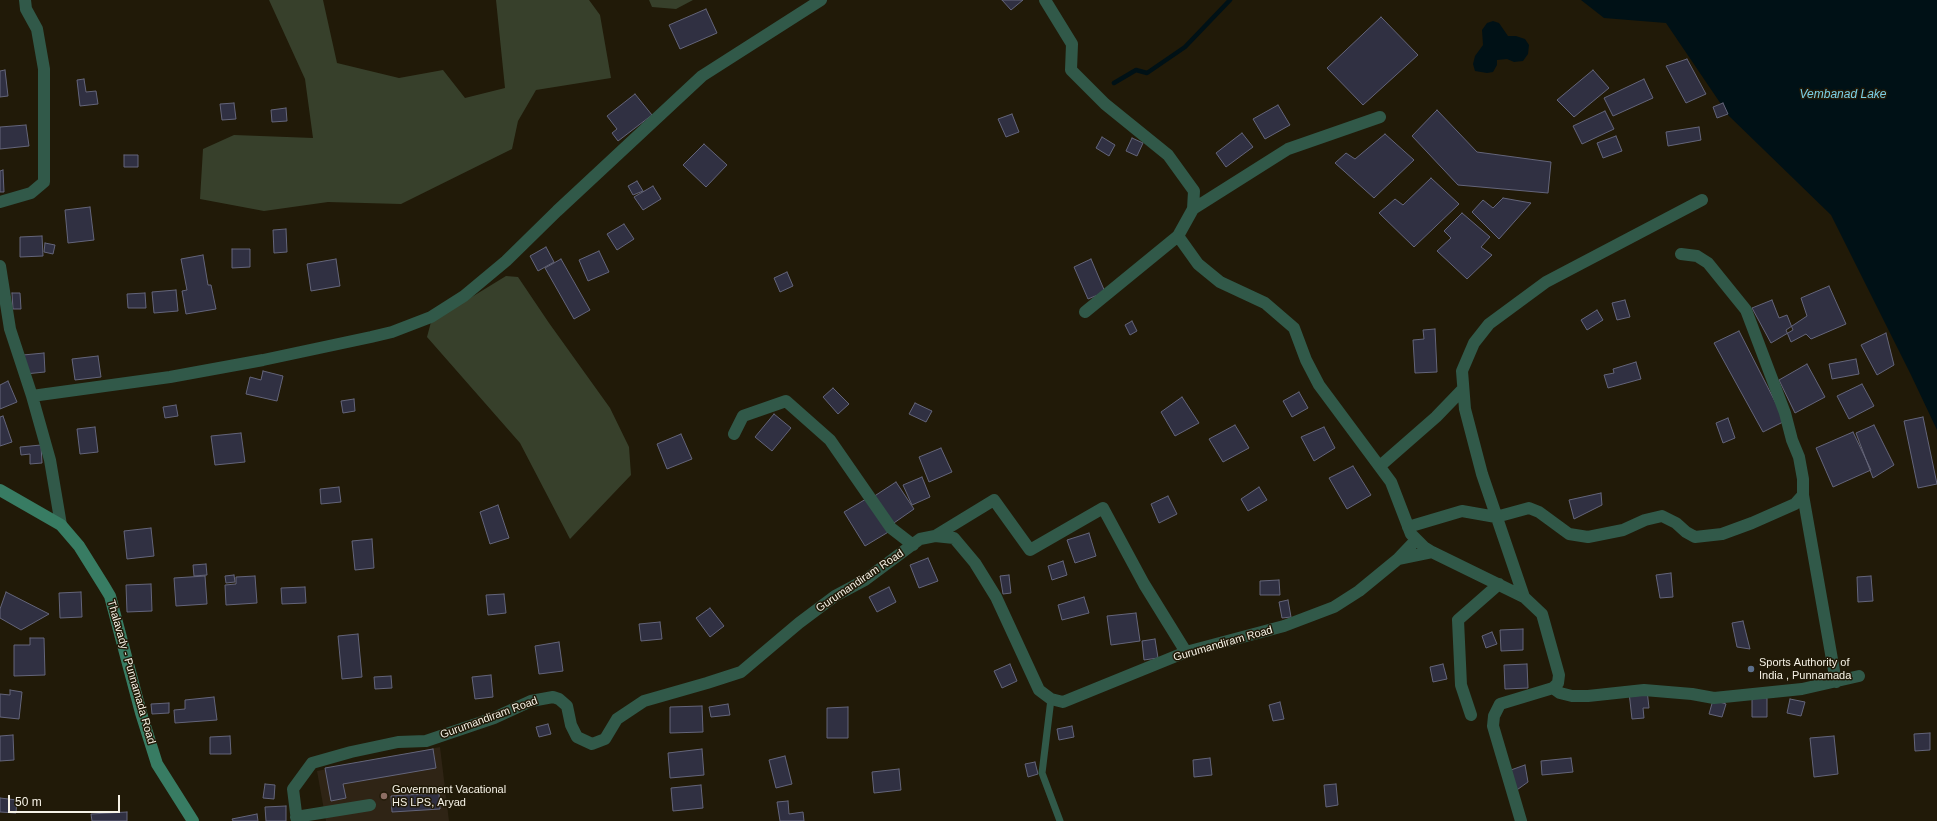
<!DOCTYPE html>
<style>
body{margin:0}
#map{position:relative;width:1937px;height:821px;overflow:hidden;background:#211a08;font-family:Helvetica,sans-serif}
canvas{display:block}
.scale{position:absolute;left:8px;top:795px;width:112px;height:18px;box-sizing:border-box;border:2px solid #f6f2e6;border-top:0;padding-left:5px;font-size:12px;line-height:14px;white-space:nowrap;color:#f6f2e6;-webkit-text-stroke:3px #211a08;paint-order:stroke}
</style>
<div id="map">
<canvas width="1937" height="821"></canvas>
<div class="scale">50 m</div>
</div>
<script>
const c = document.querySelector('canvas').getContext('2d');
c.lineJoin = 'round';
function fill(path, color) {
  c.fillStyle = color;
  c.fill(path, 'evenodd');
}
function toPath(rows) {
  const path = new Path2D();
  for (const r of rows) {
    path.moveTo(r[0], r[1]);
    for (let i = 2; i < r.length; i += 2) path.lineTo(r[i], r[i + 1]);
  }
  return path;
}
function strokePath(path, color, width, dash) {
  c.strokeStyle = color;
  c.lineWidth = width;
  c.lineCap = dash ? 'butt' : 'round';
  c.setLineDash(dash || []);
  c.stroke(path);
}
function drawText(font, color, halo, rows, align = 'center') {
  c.font = font + ' Helvetica,sans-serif';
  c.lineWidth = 3;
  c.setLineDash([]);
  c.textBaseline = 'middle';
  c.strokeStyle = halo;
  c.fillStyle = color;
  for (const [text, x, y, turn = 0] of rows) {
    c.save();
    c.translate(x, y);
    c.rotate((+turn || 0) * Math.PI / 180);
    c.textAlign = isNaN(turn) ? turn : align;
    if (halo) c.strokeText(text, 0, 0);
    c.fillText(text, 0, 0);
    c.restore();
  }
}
fill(toPath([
 [440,747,449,821,326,821,317,771]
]), '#2f2415');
fill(toPath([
 [269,0,323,0,337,63,399,78,443,70,465,98,505,88,496,0,589,0,600,15,611,78,536,90,518,121,512,149,401,204,328,202,264,211,200,199,203,149,234,135,313,138,305,79],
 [649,0,693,0,676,9,652,7],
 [506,276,518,277,549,323,610,408,629,447,631,475,570,539,520,443,427,337,431,322]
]), '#37402b');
fill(toPath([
 [1581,0,1937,0,1937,430,1911,375,1831,215,1729,116,1666,23,1604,18],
 [1493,21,1499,23,1508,36,1516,36,1525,39,1529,45,1528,54,1523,61,1514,62,1507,59,1497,60,1497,65,1493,72,1487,73,1475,71,1473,64,1475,56,1483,45,1482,30,1487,23]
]), '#001116');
strokePath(toPath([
 [1114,83,1136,70,1147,73,1185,47,1230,0]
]), '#001116', 4.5);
const building = toPath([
 [1002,0,1023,0,1011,10,1002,0],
 [706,9,717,33,680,49,669,25,706,9],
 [1381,17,1418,55,1363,105,1327,68,1381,17],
 [1687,59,1706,94,1686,103,1666,66,1687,59],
 [5,70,8,96,0,97,0,71,5,70],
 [1593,70,1609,88,1574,117,1557,100,1593,70],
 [84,79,86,92,96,91,98,104,80,106,77,80,84,79],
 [1644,79,1653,98,1613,116,1604,98,1644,79],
 [635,94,652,115,618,141,612,133,617,129,607,116,635,94],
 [234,103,236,119,222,120,220,104,234,103],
 [1723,103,1728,114,1717,118,1713,107,1723,103],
 [1278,105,1290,125,1265,139,1253,119,1278,105],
 [286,108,287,121,272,122,271,110,286,108],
 [1437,110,1477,152,1551,162,1548,193,1458,185,1412,136,1437,110],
 [1605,111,1614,129,1582,144,1573,126,1605,111],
 [1012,114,1019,132,1006,137,998,119,1012,114],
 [26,125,29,146,0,149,0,127,26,125],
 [1699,127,1701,140,1668,146,1666,132,1699,127],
 [1242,133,1253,147,1226,167,1216,153,1242,133],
 [1385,134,1414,160,1374,198,1335,163,1346,153,1355,159,1385,134],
 [1616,136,1622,151,1603,158,1597,143,1616,136],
 [1102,137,1115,145,1109,156,1096,148,1102,137],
 [1132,138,1143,143,1137,156,1126,151,1132,138],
 [704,144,727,165,706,187,683,165,704,144],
 [124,155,138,155,138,167,124,167,124,155],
 [3,170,4,192,0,192,0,171,3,170],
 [1431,178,1459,204,1414,247,1379,213,1395,199,1403,205,1431,178],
 [637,181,643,191,633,195,628,186,637,181],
 [653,186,661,199,643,210,634,197,653,186],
 [1503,198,1531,203,1499,239,1472,212,1483,200,1493,208,1503,198],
 [90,207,94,240,68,243,65,210,90,207],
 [1462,213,1490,237,1481,247,1492,255,1467,279,1437,251,1451,238,1444,231,1462,213],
 [624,224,634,239,617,250,607,234,624,224],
 [286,229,287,252,274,253,273,230,286,229],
 [42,236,43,256,20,257,20,237,42,236],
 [45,243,55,245,53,254,44,252,45,243],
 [546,247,554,262,538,271,530,256,546,247],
 [232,249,250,249,250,267,232,268,232,249],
 [599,251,609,272,588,281,579,260,599,251],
 [203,255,208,285,211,285,216,309,186,314,182,291,187,290,181,259,203,255],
 [336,259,340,286,311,291,307,264,336,259],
 [561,259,590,310,574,319,545,268,561,259],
 [1091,259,1105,292,1088,299,1074,267,1091,259],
 [787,272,793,286,780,292,774,278,787,272],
 [1829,286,1846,324,1811,339,1806,334,1791,342,1786,330,1807,316,1801,298,1829,286],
 [176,290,178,311,154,313,152,292,176,290],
 [12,293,20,293,21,309,13,309,12,293],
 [145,293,146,308,128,308,127,294,145,293],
 [1625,300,1630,317,1617,320,1612,303,1625,300],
 [1772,300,1779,318,1787,315,1793,330,1771,343,1752,308,1772,300],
 [1597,310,1603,320,1587,330,1581,320,1597,310],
 [1132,321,1137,331,1130,335,1125,325,1132,321],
 [1435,329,1437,372,1415,373,1413,340,1424,339,1423,330,1435,329],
 [1739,331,1785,421,1763,432,1714,343,1739,331],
 [1886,333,1894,365,1877,375,1861,345,1886,333],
 [44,353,45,372,25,374,23,355,44,353],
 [98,356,101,377,75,380,72,359,98,356],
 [1856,359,1859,374,1832,379,1829,364,1856,359],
 [1636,362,1641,379,1608,388,1604,375,1614,373,1613,369,1636,362],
 [1807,364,1825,397,1795,413,1779,380,1807,364],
 [263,371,283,376,277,401,246,394,250,377,261,380,263,371],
 [8,381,17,402,0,409,0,385,8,381],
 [1862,384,1874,406,1849,419,1837,396,1862,384],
 [833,388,849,404,838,414,823,397,833,388],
 [1299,392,1308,408,1292,417,1283,401,1299,392],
 [1182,397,1199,423,1175,436,1161,412,1182,397],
 [354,399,355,411,343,413,341,401,354,399],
 [915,403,932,411,926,422,909,414,915,403],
 [176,405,178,416,165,418,163,407,176,405],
 [774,414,791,428,772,451,755,437,774,414],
 [3,416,12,442,0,446,0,417,3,416],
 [1923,417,1937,484,1918,488,1904,421,1923,417],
 [1728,418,1735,438,1723,443,1716,423,1728,418],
 [1235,425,1249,448,1223,462,1209,439,1235,425],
 [1874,425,1894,465,1873,478,1856,433,1874,425],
 [95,427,98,452,80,454,77,429,95,427],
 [1324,427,1335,448,1314,461,1301,437,1324,427],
 [1853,432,1871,470,1833,487,1816,448,1853,432],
 [241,433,245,462,215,465,211,436,241,433],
 [681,434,692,459,667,469,657,444,681,434],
 [41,445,42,463,30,464,30,454,21,455,20,447,41,445],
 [941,448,952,472,929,482,919,457,941,448],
 [1353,466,1371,495,1347,509,1329,478,1353,466],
 [922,477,930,497,912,505,903,485,922,477],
 [896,482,914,509,891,525,873,497,896,482],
 [339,487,341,502,321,504,320,489,339,487],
 [1259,487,1267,500,1248,511,1241,499,1259,487],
 [1601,493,1602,505,1574,519,1569,500,1601,493],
 [1168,496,1177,514,1159,523,1151,504,1168,496],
 [866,499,890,531,865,546,844,512,866,499],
 [498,505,509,538,490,544,480,512,498,505],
 [151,528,154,556,127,559,124,531,151,528],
 [1089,533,1096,556,1075,563,1067,540,1089,533],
 [372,539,374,568,355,570,352,541,372,539],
 [928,558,938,581,919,588,910,565,928,558],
 [1063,561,1067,575,1052,580,1048,566,1063,561],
 [206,564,207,575,194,576,193,565,206,564],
 [1671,573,1673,597,1660,598,1656,575,1671,573],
 [234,575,235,582,226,583,225,576,234,575],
 [1009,575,1011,593,1003,594,1000,576,1009,575],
 [205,576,207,604,176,606,174,578,205,576],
 [255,576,257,603,226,605,225,585,236,584,236,577,255,576],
 [1871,576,1873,601,1858,602,1857,577,1871,576],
 [1279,580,1280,595,1260,595,1260,581,1279,580],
 [151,584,152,611,127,612,126,585,151,584],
 [305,587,306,603,282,604,281,588,305,587],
 [889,587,896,602,877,612,869,597,889,587],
 [6,592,49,614,21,630,0,618,0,609,6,592],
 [81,592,82,617,60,618,59,593,81,592],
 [504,594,506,613,488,615,486,595,504,594],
 [1084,597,1089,613,1062,620,1058,605,1084,597],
 [1288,600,1291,617,1282,618,1279,602,1288,600],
 [710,608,724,626,710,637,696,618,710,608],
 [1136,613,1140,641,1111,645,1107,616,1136,613],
 [1743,621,1750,649,1737,647,1732,623,1743,621],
 [660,622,662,639,641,641,639,624,660,622],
 [1523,629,1523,650,1501,651,1500,630,1523,629],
 [1492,632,1497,644,1486,648,1482,636,1492,632],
 [358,634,362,677,342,679,338,636,358,634],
 [30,638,44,638,45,675,14,676,14,645,30,645,30,638],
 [1155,639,1158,658,1144,660,1142,641,1155,639],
 [559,642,563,671,539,674,535,646,559,642],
 [1010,664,1017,681,1002,688,994,671,1010,664],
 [1443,664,1447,679,1433,682,1430,667,1443,664],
 [1527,664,1528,688,1505,689,1504,665,1527,664],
 [491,675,493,697,475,699,472,677,491,675],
 [391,676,392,688,375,689,374,677,391,676],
 [10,690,22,692,19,719,0,717,0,694,10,695,10,690],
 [1647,690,1649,708,1643,708,1644,718,1632,719,1629,692,1647,690],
 [214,697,217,720,175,723,174,710,185,709,185,700,214,697],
 [1752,698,1767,698,1767,717,1752,717,1752,698],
 [1790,699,1805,702,1801,716,1787,713,1790,699],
 [1713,700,1726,704,1722,717,1709,714,1713,700],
 [1280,702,1284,719,1273,721,1269,705,1280,702],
 [169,703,169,713,152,714,151,704,169,703],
 [728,704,730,715,711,717,709,707,728,704],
 [702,706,703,732,670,733,670,707,702,706],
 [848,707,848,738,827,738,827,708,848,707],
 [548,724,551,734,539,737,536,727,548,724],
 [1072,726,1074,737,1059,740,1057,729,1072,726],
 [1930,733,1930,750,1915,751,1914,734,1930,733],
 [13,735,14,760,0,761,0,736,13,735],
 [230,736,231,754,210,754,210,737,230,736],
 [1834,736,1838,774,1814,777,1810,738,1834,736],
 [433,749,436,768,343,784,346,798,331,801,325,768,433,749],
 [702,749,704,775,670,778,668,753,702,749],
 [785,756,792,784,776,788,769,760,785,756],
 [1210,758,1212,775,1194,777,1193,760,1210,758],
 [1571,758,1573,772,1542,775,1541,761,1571,758],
 [1035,762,1038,774,1028,777,1025,764,1035,762],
 [1525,765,1528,782,1514,792,1508,771,1525,765],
 [899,769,901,790,874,793,872,772,899,769],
 [265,784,275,785,274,799,263,798,265,784],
 [1336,784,1338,805,1326,807,1324,785,1336,784],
 [701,785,703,808,673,811,671,788,701,785],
 [439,793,440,809,392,812,391,796,439,793],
 [0,798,17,800,16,813,0,812,0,798],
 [788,801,789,814,803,812,804,821,780,821,777,802,788,801],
 [286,806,286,821,266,821,265,807,286,806],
 [127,812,127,821,92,821,91,814,127,812],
 [257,814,258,821,233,821,232,819,257,814]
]);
fill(building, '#303042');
strokePath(building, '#64657a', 1);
strokePath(toPath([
 [1051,699,1042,773,1060,821]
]), '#315949', 7);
strokePath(toPath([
 [1045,0,1072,44,1071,70,1105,104,1168,155,1194,191,1193,209,1178,236,1198,264,1220,282,1265,303,1294,328,1306,360,1319,385,1391,482,1411,534,1424,547,1432,552,1524,597,1542,614,1559,675,1558,683,1553,688,1500,704,1494,716,1493,726,1521,821],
 [0,202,31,193,44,182,44,69,37,29,26,9,25,0],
 [1193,209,1288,149,1380,117],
 [0,266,10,329,32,396,50,460,61,525],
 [1085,312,1178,236],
 [32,396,170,377,263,360,371,337,392,332,431,317,464,296,506,261,557,211,702,76,821,0],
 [734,434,743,416,786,401,830,440,891,528,913,545],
 [1380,466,1436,417,1463,389],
 [1803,495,1836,682],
 [1408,527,1462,511,1496,517,1529,508,1539,512,1569,534,1588,537,1623,530,1645,520,1662,516,1676,523,1686,532,1695,537,1722,534,1752,523,1795,504,1803,495,1803,479,1799,457,1792,440,1785,413,1746,310,1708,263,1697,256,1681,254],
 [935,536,994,500,1030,550,1103,508,1144,584,1186,652],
 [1398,559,1432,552],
 [1524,597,1482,474,1465,409,1462,371,1474,343,1489,324,1546,282,1702,200],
 [1553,688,1560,693,1572,696,1588,696,1644,690,1692,694,1714,698,1802,689,1859,676],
 [1471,715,1461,685,1458,620,1499,584],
 [296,817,370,805],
 [297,821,293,789,312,763,351,752,398,742,426,741,494,718,531,701,553,697,559,699,567,706,571,725,577,737,592,744,605,739,617,719,644,701,707,683,741,672,799,623,835,596,865,580,920,539,935,536,954,538,975,563,996,597,1039,690,1051,699,1063,702,1186,652,1284,626,1334,607,1359,591,1398,559,1416,540]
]), '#315949', 12);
strokePath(toPath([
 [0,490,61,525,79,546,104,586,110,596,141,713,157,764,193,821]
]), '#387c63', 12);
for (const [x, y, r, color] of [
 [1751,669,4,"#5c6f8a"],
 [384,796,4,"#8d6e63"]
]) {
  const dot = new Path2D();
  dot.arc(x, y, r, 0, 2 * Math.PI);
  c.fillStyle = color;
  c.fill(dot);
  strokePath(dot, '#211a08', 1.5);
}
drawText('11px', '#f6f2e6', '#211a08', [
 ["Gurumandiram Road",860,581,-34],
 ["Gurumandiram Road",1223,644,-16],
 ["Thalavady - Punnamada Road",131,672,74],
 ["Gurumandiram Road",489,718,-20]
]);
drawText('11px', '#f6f2e6', '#211a08', [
 ["Sports Authority of",1759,663],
 ["India , Punnamada",1759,676],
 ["Government Vacational",392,790],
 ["HS LPS, Aryad",392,803]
], 'left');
drawText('italic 12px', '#7bcfe4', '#211a08', [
 ["Vembanad Lake",1843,95]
]);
</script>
